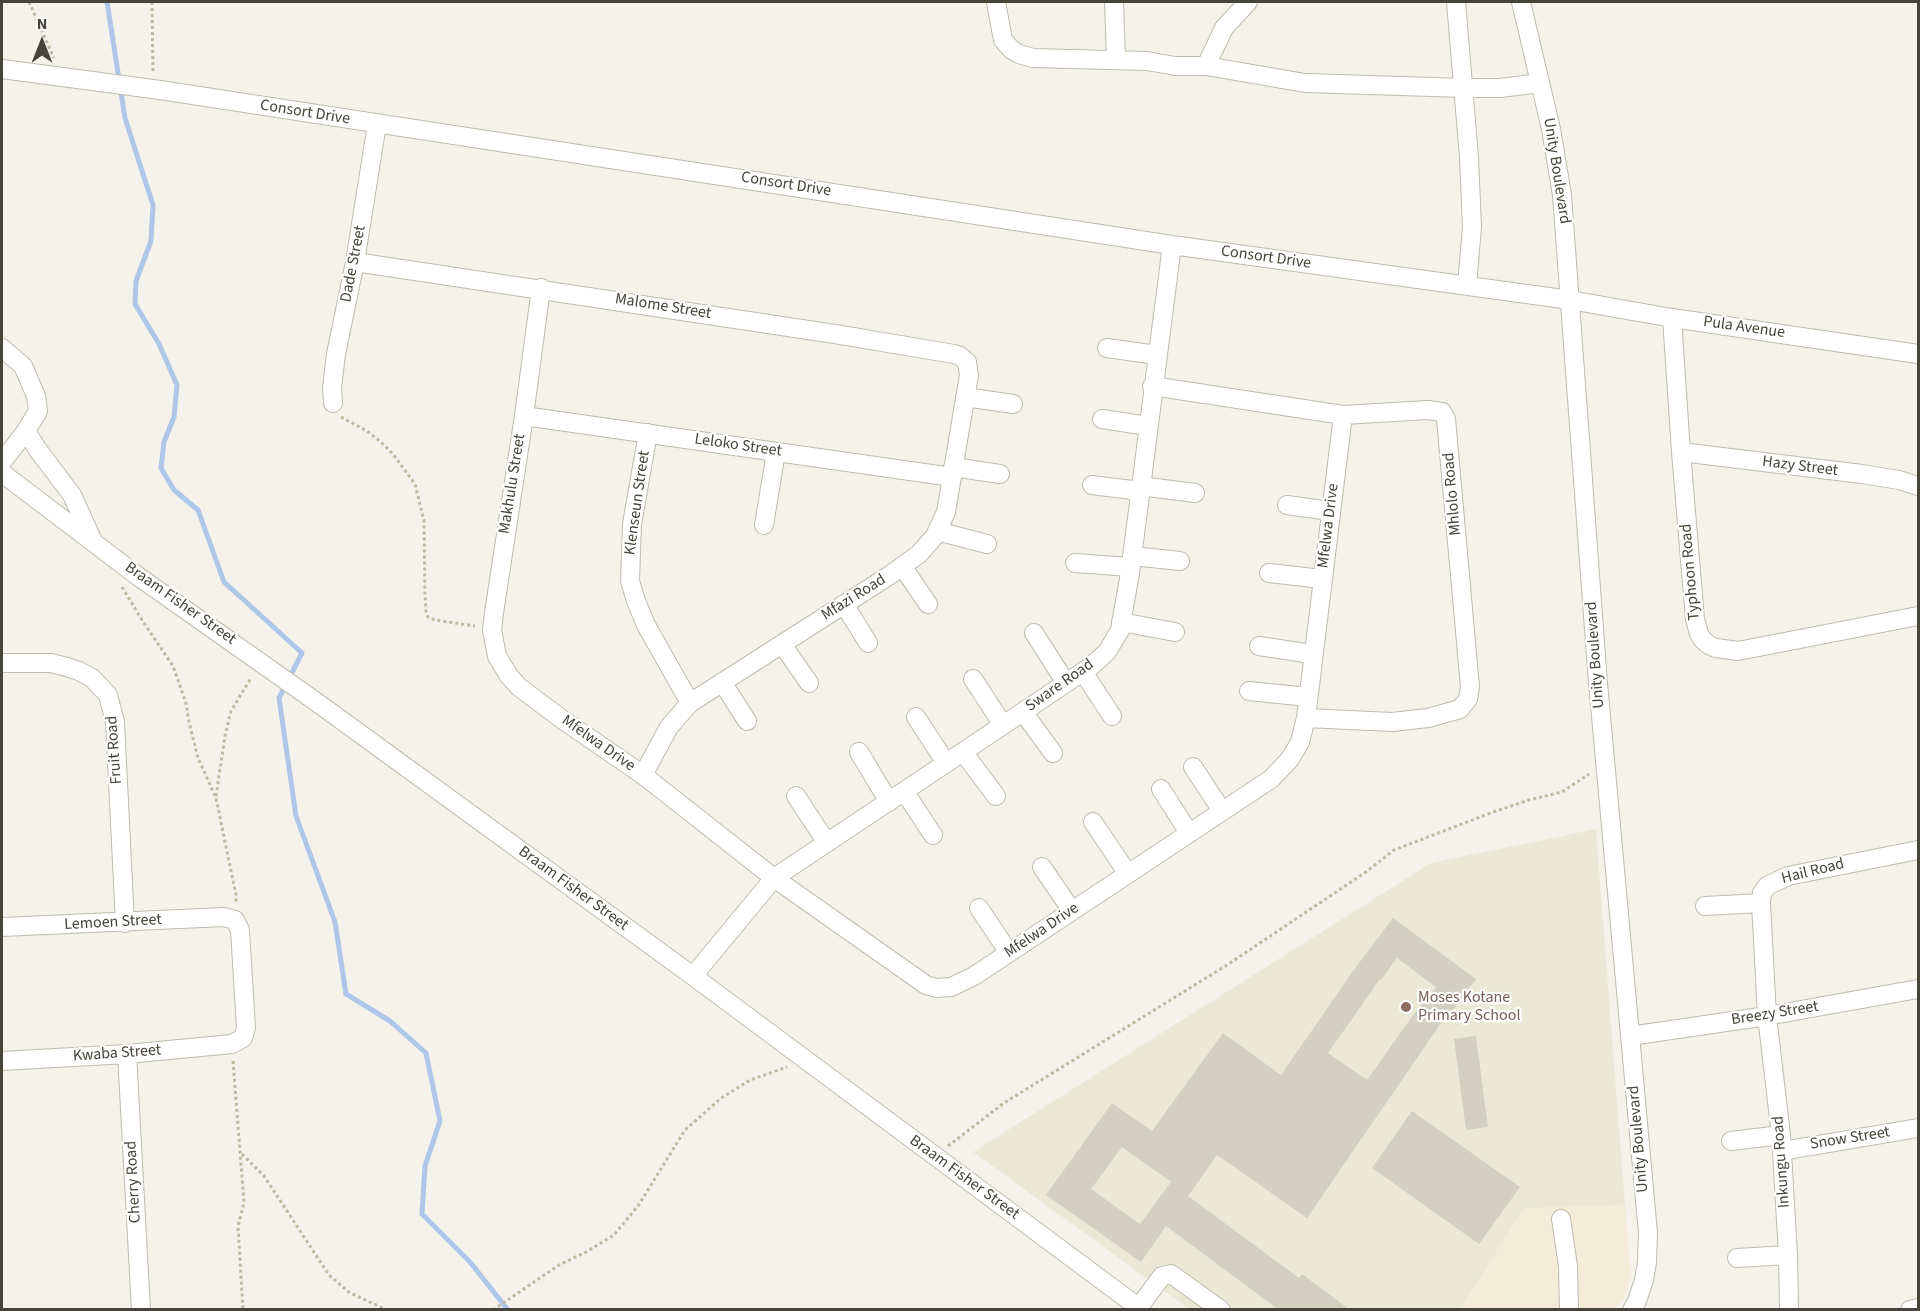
<!DOCTYPE html>
<style>
body{margin:0}
#map{position:relative;width:1920px;height:1311px;overflow:hidden;background:#f4f2eb;font-family:"Source Sans 3",sans-serif}
canvas{display:block}
.frame{position:absolute;inset:0;border:3px solid #474439;pointer-events:none}
.north{position:absolute;left:12px;top:12px;width:60px;height:60px;-webkit-text-stroke:4px #fff;paint-order:stroke;rotate:0deg;font-size:16px;font-weight:700;line-height:24px;text-align:center;color:#474439}
.north::after{content:'';display:block;margin:auto;width:21px;height:27px;background:#474439;clip-path:polygon(50% 0,100% 100%,50% 72%,0 100%)}
</style>
<div id="map">
<canvas width="1920" height="1311"></canvas>
<div class="frame"></div>
<div class="north">N</div>
</div>
<script>
const c = document.querySelector('canvas').getContext('2d');
c.lineJoin = 'round';
function fill(path, color) {
  c.fillStyle = color;
  c.fill(path, 'evenodd');
}
function toPath(rows) {
  const path = new Path2D();
  for (const r of rows) {
    path.moveTo(r[0], r[1]);
    for (let i = 2; i < r.length; i += 2) path.lineTo(r[i], r[i + 1]);
  }
  return path;
}
function strokePath(path, color, width, dash) {
  c.strokeStyle = color;
  c.lineWidth = width;
  c.lineCap = dash ? 'butt' : 'round';
  c.setLineDash(dash || []);
  c.stroke(path);
}
function drawText(font, color, halo, rows, align = 'center') {
  c.font = font + ' "Source Sans 3",sans-serif';
  c.lineWidth = 4.5;
  c.setLineDash([]);
  c.textBaseline = 'middle';
  c.strokeStyle = halo;
  c.fillStyle = color;
  for (const [text, x, y, turn = 0] of rows) {
    c.save();
    c.translate(x, y);
    c.rotate((+turn || 0) * Math.PI / 180);
    c.textAlign = isNaN(turn) ? turn : align;
    if (halo) c.strokeText(text, 0, 0);
    c.fillText(text, 0, 0);
    c.restore();
  }
}
fill(toPath([
 [1625,1205,1631,1275,1624,1298,1615,1309,1461,1310,1524,1208]
]), '#f3ecd9');
fill(toPath([
 [1596,829,1625,1205,1524,1208,1461,1309,1189,1309,973,1152,1431,863]
]), '#ebe9d6');
strokePath(toPath([
 [107,2,125,118,153,205,151,241,136,281,135,304,159,344,177,385,174,417,164,442,161,468,174,490,198,510,224,582,302,653,279,698,296,816,335,922,346,994,390,1021,426,1053,440,1121,425,1166,422,1214,470,1262,508,1310]
]), '#aec7e9', 5);
fill(toPath([
 [1393,918,1476,979,1450,1014,1450,1010,1307,1218,1217,1155,1188,1196,1299,1278,1302,1274,1350,1310,1279,1310,1166,1226,1141,1262,1046,1195,1112,1103,1152,1131,1223,1033,1281,1075,1353,971],
 [1397,958,1436,987,1411,1018,1367,1080,1328,1053,1380,979,1381,980],
 [1122,1147,1171,1182,1140,1224,1091,1189],
 [1476,1036,1488,1127,1466,1130,1454,1039],
 [1412,1111,1520,1187,1479,1244,1372,1168]
]), '#d4d0c1');
const minor = toPath([
 [996,2,1003,40,1012,50,1019,54,1033,58,1147,61,1175,66,1206,66,1305,83,1464,88,1500,88,1540,83],
 [1114,2,1116,59],
 [1456,2,1469,157,1472,227,1467,285],
 [1521,2,1551,129,1562,195,1598,683,1648,1233,1647,1262,1644,1280,1637,1301,1632,1310],
 [1206,66,1224,28,1248,2],
 [2,69,160,90,1172,245,1570,300,1672,318,1918,354],
 [355,262,835,334,954,354,960,356,967,362,969,375,946,512,935,536,919,554,890,575,690,703,669,727,643,775],
 [541,288,524,416,494,613,492,630,497,656,509,676,519,687,563,720,643,775,774,878,926,985,936,988,951,987,974,976,1271,779,1290,759,1300,742,1306,718,1343,415],
 [1672,318,1681,452,1695,619,1699,634,1703,640,1709,645,1716,648,1738,651,1918,616],
 [2,348,23,366,36,396,38,411,26,431,2,462],
 [1107,348,1157,355],
 [1152,386,1343,415,1428,410,1442,412,1446,419,1470,687,1468,699,1460,709,1428,718,1392,722,1306,718],
 [965,397,1013,404],
 [333,403,332,388,336,354,355,262,377,124],
 [524,416,952,477],
 [1102,419,1148,426],
 [26,431,38,450,72,495,92,539],
 [648,433,632,524,630,581,636,601,646,625,690,703],
 [1681,452,1862,474,1899,480,1918,486],
 [953,467,1000,474],
 [2,473,139,577,315,701,693,976,1142,1310],
 [1092,485,1140,491],
 [1140,486,1195,493],
 [1287,505,1330,511],
 [764,525,776,452],
 [937,531,987,544],
 [1132,556,1180,561],
 [1075,563,1130,567],
 [902,566,928,604],
 [1269,573,1322,579],
 [844,604,868,643],
 [1121,622,1175,632],
 [1034,633,1066,683],
 [782,644,809,683],
 [1259,646,1312,654],
 [2,663,51,663,67,667,79,671,92,678,108,695,115,722,125,923],
 [1083,672,1112,716],
 [973,679,1003,725],
 [722,682,747,721],
 [1249,691,1308,697],
 [1023,712,1053,753],
 [916,717,946,763],
 [859,752,889,802],
 [963,752,996,796],
 [1193,767,1222,811],
 [1161,789,1189,833],
 [904,791,933,835],
 [796,796,827,843],
 [1093,822,1128,874],
 [1042,867,1072,911],
 [1705,906,1761,903],
 [979,908,1009,953],
 [2,927,224,917,235,920,240,930,246,1028,243,1038,232,1044,127,1054,2,1061],
 [693,976,774,878,1090,667,1107,652,1120,630,1130,573,1172,245],
 [1630,1036,1767,1016,1918,989],
 [127,1054,141,1310],
 [1731,1141,1781,1135],
 [1782,1151,1918,1128],
 [1561,1219,1568,1266,1569,1310],
 [1737,1258,1788,1255],
 [1139,1307,1162,1276,1171,1274,1221,1310],
 [1789,1310,1788,1255,1781,1135,1767,1016,1761,903,1762,893,1767,886,1788,876,1918,850],
 [1910,1310,1918,1308]
]);
strokePath(minor, '#bebcae', 20);
strokePath(toPath([
 [29,2,54,58],
 [152,2,153,72],
 [341,417,367,431,381,442,393,454,415,484,424,521,425,595,426,611,428,617,435,620,475,626],
 [122,587,142,620,173,666,186,703,189,722,198,758,216,798,236,895,236,904],
 [216,796,225,736,231,711,251,678],
 [233,1061,244,1203,238,1226,243,1310],
 [948,1146,1004,1103,1227,965,1366,872,1394,850,1496,811,1529,800,1562,792,1589,774],
 [242,1154,264,1176,329,1275,350,1293,387,1310],
 [493,1310,559,1265,586,1252,614,1235,638,1206,685,1130,720,1099,750,1080,787,1067]
]), '#bfb9a1', 3, [3, 3]);
strokePath(minor, '#fff', 18);
for (const [x, y, r, color] of [
 [1406,1007,6,"#8d6e63"]
]) {
  const dot = new Path2D();
  dot.arc(x, y, r, 0, 2 * Math.PI);
  c.fillStyle = color;
  c.fill(dot);
  strokePath(dot, '#fff', 2);
}
drawText('16px', '#474439', '#fff', [
 ["Consort Drive",305,113,9],
 ["Unity Boulevard",1556,171,81],
 ["Consort Drive",786,185,9],
 ["Consort Drive",1266,258,8],
 ["Dade Street",354,264,-79],
 ["Malome Street",663,307,9],
 ["Pula Avenue",1744,328,8],
 ["Leloko Street",738,446,8],
 ["Hazy Street",1800,467,7],
 ["Makhulu Street",513,484,-81],
 ["Mhlolo Road",1453,494,-95],
 ["Klenseun Street",638,503,-82],
 ["Mfelwa Drive",1329,526,-83],
 ["Typhoon Road",1691,572,-95],
 ["Mfazi Road",854,598,-32],
 ["Braam Fisher Street",180,604,35],
 ["Unity Boulevard",1596,655,-94],
 ["Sware Road",1060,686,-35],
 ["Mfelwa Drive",598,744,35],
 ["Fruit Road",115,750,-94],
 ["Hail Road",1813,872,-14],
 ["Braam Fisher Street",573,889,36],
 ["Lemoen Street",113,923,-3],
 ["Mfelwa Drive",1042,931,-34],
 ["Breezy Street",1775,1014,-9],
 ["Kwaba Street",117,1054,-4],
 ["Unity Boulevard",1639,1139,-95],
 ["Snow Street",1850,1139,-9],
 ["Inkungu Road",1782,1162,-94],
 ["Braam Fisher Street",964,1178,36],
 ["Cherry Road",134,1182,-93]
]);
drawText('16px', '#785e54', '#fff', [
 ["Moses Kotane",1418,998],
 ["Primary School",1418,1016]
], 'left');
</script>
